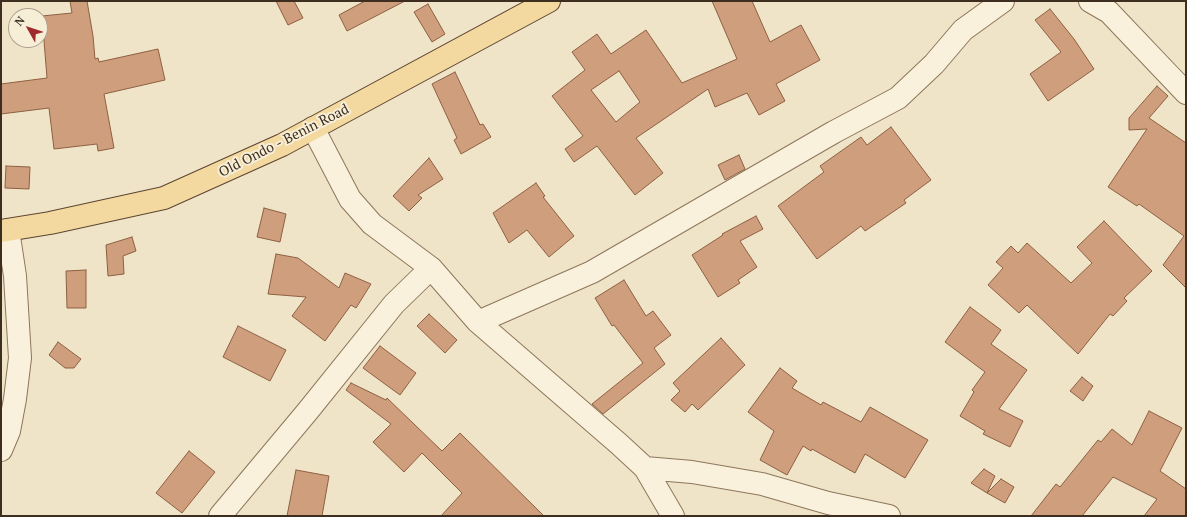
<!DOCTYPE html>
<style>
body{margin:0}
#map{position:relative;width:1187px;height:517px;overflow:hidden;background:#f0e4c8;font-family:"PT Serif",serif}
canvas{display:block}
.frame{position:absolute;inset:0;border:2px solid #3d2e20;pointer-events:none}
.north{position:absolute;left:8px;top:8px;width:40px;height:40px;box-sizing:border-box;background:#f7eed8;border:1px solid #ada18e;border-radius:50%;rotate:309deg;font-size:11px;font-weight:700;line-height:16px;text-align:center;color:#3d2e20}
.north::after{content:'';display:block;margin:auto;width:14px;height:18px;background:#9e2a2b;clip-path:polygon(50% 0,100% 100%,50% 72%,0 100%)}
</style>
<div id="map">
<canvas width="1187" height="517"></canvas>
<div class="frame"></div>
<div class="north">N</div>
</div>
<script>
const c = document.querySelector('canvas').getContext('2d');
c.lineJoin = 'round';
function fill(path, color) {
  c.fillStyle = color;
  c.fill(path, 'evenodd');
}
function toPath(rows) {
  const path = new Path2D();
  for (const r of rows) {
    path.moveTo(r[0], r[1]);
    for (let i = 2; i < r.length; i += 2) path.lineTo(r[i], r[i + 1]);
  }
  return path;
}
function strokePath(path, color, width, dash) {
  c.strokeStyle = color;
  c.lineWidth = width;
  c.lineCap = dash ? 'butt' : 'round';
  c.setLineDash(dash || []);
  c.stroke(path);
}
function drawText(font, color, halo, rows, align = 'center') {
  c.font = font + ' "PT Serif",serif';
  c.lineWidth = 4;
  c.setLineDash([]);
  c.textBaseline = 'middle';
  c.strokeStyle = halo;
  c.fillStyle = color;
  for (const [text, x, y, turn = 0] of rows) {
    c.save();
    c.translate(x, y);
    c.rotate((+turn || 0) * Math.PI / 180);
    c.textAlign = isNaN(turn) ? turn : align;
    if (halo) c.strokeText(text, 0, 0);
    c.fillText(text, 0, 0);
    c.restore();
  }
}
const building = toPath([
 [70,1,87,1,93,36,95,59,98,58,99,62,158,49,165,80,104,94,114,148,98,151,97,144,54,149,49,108,1,114,1,84,47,78,42,16,72,13,70,1],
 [276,1,294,1,303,18,288,25,276,1],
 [365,1,405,1,347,31,339,15,365,1],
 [712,1,752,1,770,42,801,25,820,60,776,84,785,101,759,115,747,93,715,107,708,89,636,138,663,173,635,195,597,146,574,162,565,149,583,136,552,96,585,70,572,52,597,34,611,54,646,30,682,83,737,59,712,1],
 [619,71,640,102,616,122,591,90,619,71],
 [428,4,445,34,432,42,414,12,428,4],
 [1050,9,1074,39,1094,69,1048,101,1030,74,1061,52,1035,20,1050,9],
 [455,72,480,125,483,124,491,137,461,154,454,140,457,138,432,84,455,72],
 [1157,86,1168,96,1149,118,1186,143,1186,288,1163,265,1184,236,1139,204,1137,206,1108,187,1147,129,1129,130,1129,118,1157,86],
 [891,127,931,180,904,200,906,203,865,231,861,226,817,259,778,206,824,172,820,166,861,137,867,145,891,127],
 [739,155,745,169,725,180,718,165,739,155],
 [429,158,443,179,418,195,422,198,409,211,393,196,429,158],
 [6,166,30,167,29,189,5,188,6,166],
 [536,183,545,196,543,197,574,236,549,257,527,230,509,243,493,213,536,183],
 [264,208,286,214,280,242,257,237,264,208],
 [756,216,763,229,740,241,757,267,738,280,740,283,718,297,692,255,723,235,722,234,756,216],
 [1104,221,1152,271,1124,298,1127,301,1113,316,1110,314,1078,354,1027,305,1019,313,988,285,1003,268,996,262,1011,246,1018,253,1027,243,1071,283,1092,263,1077,247,1104,221],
 [132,237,136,251,123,256,124,274,108,276,106,245,132,237],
 [276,254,298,258,339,288,345,273,371,284,356,308,351,305,325,341,292,316,306,297,268,294,276,254],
 [86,270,86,308,67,308,66,271,86,270],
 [624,280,646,316,653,311,671,335,654,348,665,364,603,414,592,404,643,363,614,325,612,326,595,298,624,280],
 [970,307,1001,330,991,344,1027,370,999,409,1023,421,1010,447,983,434,985,431,960,416,974,392,972,390,985,372,945,342,970,307],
 [429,314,457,340,445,353,417,326,429,314],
 [238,326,286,350,270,381,223,357,238,326],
 [721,338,745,365,698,410,692,404,685,412,671,400,680,391,673,383,721,338],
 [58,342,81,359,74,368,65,368,49,355,58,342],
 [380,346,416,373,400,395,363,368,380,346],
 [780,368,797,381,792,388,821,405,823,402,861,422,870,407,928,440,905,478,865,454,855,473,812,449,811,451,803,446,787,475,760,460,774,431,748,412,780,368],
 [1082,377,1093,386,1083,401,1070,391,1082,377],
 [351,383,386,400,387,398,442,451,460,433,544,516,441,516,462,493,422,453,404,472,373,442,391,424,346,390,351,383],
 [1149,411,1182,428,1160,471,1186,489,1186,516,1144,516,1157,499,1113,477,1082,516,1031,516,1056,484,1060,487,1098,440,1101,442,1112,429,1132,445,1149,411],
 [189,451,215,472,182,513,156,493,189,451],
 [984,469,995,476,987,493,971,483,984,469],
 [296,470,329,476,322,516,287,516,296,470],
 [1001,479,1014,487,1005,503,987,493,1001,479]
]);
fill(building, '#cf9f7d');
strokePath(building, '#8d5f41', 1);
const minor = toPath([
 [1090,1,1109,12,1186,93],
 [313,128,350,199,372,224,431,268,478,322,619,444,645,468,673,516],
 [478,322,592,272,834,132,898,98,934,64,963,30,1003,1],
 [1,450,9,431,15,399,20,358,15,276,8,230],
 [645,468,692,472,762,484,828,503,889,516],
 [220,516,307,412,394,304,431,268]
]);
const major = toPath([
 [1,231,50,223,164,198,282,145,549,1]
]);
strokePath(minor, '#8d765c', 24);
strokePath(major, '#5b4430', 24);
strokePath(minor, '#faf1dc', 22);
strokePath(major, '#f3d9a0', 22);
drawText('14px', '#3d2e20', '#f7eed8', [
 ["Old Ondo - Benin Road",284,141,-27]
]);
</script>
